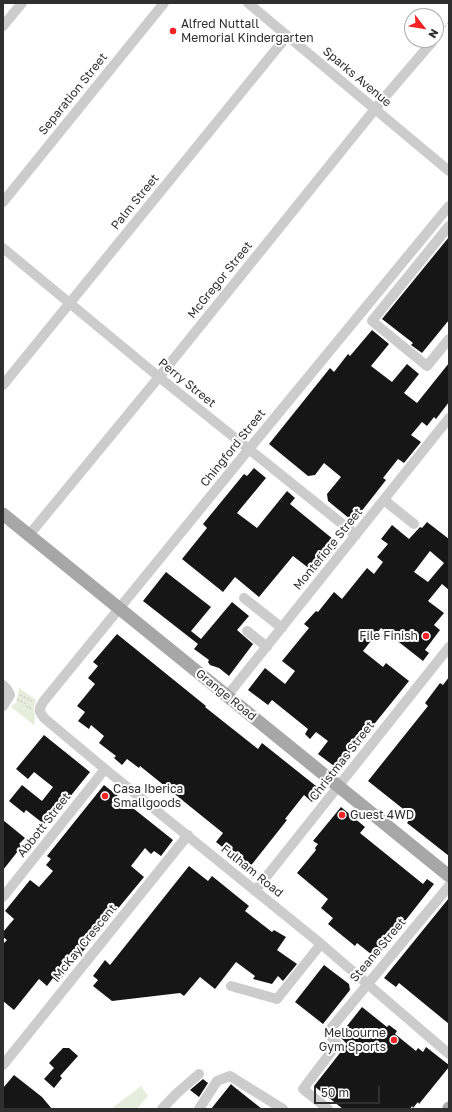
<!DOCTYPE html>
<style>
body{margin:0}
#map{position:relative;width:452px;height:1112px;overflow:hidden;background:#fff;font-family:"Golos Text",sans-serif}
canvas{display:block}
.frame{position:absolute;inset:0;border:4px solid #2f2f2f;pointer-events:none}
.north{position:absolute;left:404px;top:8px;width:40px;height:40px;box-sizing:border-box;background:#fff;border:1px solid #acacac;border-radius:50%;rotate:121deg;font-size:11px;font-weight:700;line-height:16px;text-align:center;color:#2f2f2f}
.north::after{content:'';display:block;margin:auto;width:14px;height:18px;background:#f52326;clip-path:polygon(50% 0,100% 100%,50% 72%,0 100%)}
.scale{position:absolute;left:314px;top:1086px;width:66px;height:18px;box-sizing:border-box;border:2px solid #2f2f2f;border-top:0;padding-left:5px;font-size:12px;line-height:14px;white-space:nowrap;color:#2f2f2f;-webkit-text-stroke:3px #fff;paint-order:stroke}
</style>
<div id="map">
<canvas width="452" height="1112"></canvas>
<div class="frame"></div>
<div class="north">N</div>
<div class="scale">50 m</div>
</div>
<script>
const c = document.querySelector('canvas').getContext('2d');
c.lineJoin = 'round';
function fill(path, color) {
  c.fillStyle = color;
  c.fill(path, 'evenodd');
}
function toPath(rows) {
  const path = new Path2D();
  for (const r of rows) {
    path.moveTo(r[0], r[1]);
    for (let i = 2; i < r.length; i += 2) path.lineTo(r[i], r[i + 1]);
  }
  return path;
}
function strokePath(path, color, width, dash) {
  c.strokeStyle = color;
  c.lineWidth = width;
  c.lineCap = dash ? 'butt' : 'round';
  c.setLineDash(dash || []);
  c.stroke(path);
}
function drawText(font, color, halo, rows, align = 'center') {
  c.font = font + ' "Golos Text",sans-serif';
  c.lineWidth = 4;
  c.setLineDash([]);
  c.textBaseline = 'middle';
  c.strokeStyle = halo;
  c.fillStyle = color;
  for (const [text, x, y, turn = 0] of rows) {
    c.save();
    c.translate(x, y);
    c.rotate((+turn || 0) * Math.PI / 180);
    c.textAlign = isNaN(turn) ? turn : align;
    if (halo) c.strokeText(text, 0, 0);
    c.fillText(text, 0, 0);
    c.restore();
  }
}
fill(toPath([
 [19,688,36,700,34,707,35,718,34,725,11,707,17,701],
 [141,1086,148,1096,137,1109,111,1109]
]), '#e5eedc');
fill(toPath([
 [449,237,449,320,422,353,411,345,413,343,382,319],
 [372,330,389,344,371,366,392,382,407,364,419,374,404,393,417,403,449,363,449,402,436,419,434,417,427,426,422,422,411,435,421,442,404,463,398,459,383,478,386,480,357,517,350,519,328,501,327,494,341,477,324,463,315,475,308,476,269,444,330,368,334,372,348,354,350,356],
 [254,468,266,478,237,513,257,528,287,491,295,498,290,504,339,544,315,573,293,556,259,597,235,577,223,592,182,559,207,528,203,524,244,474,247,476],
 [427,522,449,539,449,590,442,584,428,601,444,613,434,625,440,630,425,650,429,653,423,661,381,628,363,651,383,667,386,663,409,681,338,769,318,754,328,741,316,732,310,739,305,734,308,729,272,700,268,705,248,690,265,668,285,684,295,671,282,661,309,628,304,624,316,611,318,612,334,592,342,599,367,568,374,574,383,562,377,557,388,544,381,539,392,525,409,539,420,527,422,528],
 [430,551,444,563,428,582,414,572],
 [166,572,211,607,191,631,201,639,232,602,249,616,237,630,253,644,229,676,219,668,210,665,208,662,209,660,194,649,198,644,143,601],
 [117,634,206,706,205,707,258,749,262,743,321,790,312,802,304,795,285,819,287,820,249,868,216,842,223,833,140,766,139,768,127,759,122,765,114,758,116,756,99,743,104,736,91,725,89,729,78,721,85,712,77,706,95,684,88,678,98,666,93,662],
 [449,677,449,856,407,823,412,816,368,781,428,706,425,703,440,683,443,685],
 [44,735,90,772,60,809,57,808,44,824,26,810,24,813,9,801,22,785,42,801,53,787,34,772,28,779,16,769],
 [104,785,173,840,161,856,154,851,151,854,145,848,131,866,144,877,106,923,58,982,53,978,47,986,39,979,14,1010,3,1001,3,944,7,940,3,937,3,932,14,919,5,911,30,880,39,887,53,871,46,865,51,859,47,856],
 [341,807,365,827,360,833,423,884,427,879,434,884,376,958,357,943,355,946,328,924,333,918,321,908,328,899,297,873,316,850,315,848,318,844,313,841],
 [3,820,25,838,19,844,22,846,3,870],
 [189,866,208,881,212,876,249,906,245,911,272,932,274,930,286,937,277,950,297,964,283,981,278,976,272,984,253,979,255,976,236,962,215,989,200,977,184,996,180,993,112,1001,93,986,98,980,93,976,105,960,110,965],
 [449,898,449,1024,399,983,396,987,384,978],
 [324,965,349,984,350,990,323,1024,295,1002],
 [362,1007,387,1027,389,1025,397,1031,395,1034,416,1051,418,1048,423,1052,426,1047,449,1065,449,1067,419,1104,418,1102,413,1108,412,1106,410,1109,343,1109,314,1086,347,1044,339,1036],
 [63,1048,69,1048,78,1056,60,1076,62,1078,54,1088,44,1079,54,1068,49,1063],
 [14,1075,42,1097,52,1109,3,1109,3,1088],
 [203,1079,208,1083,199,1097,190,1090],
 [231,1084,233,1086,262,1109,211,1109]
]), '#161616');
strokePath(toPath([
 [437,36,449,22],
 [20,695,32,701],
 [17,699,26,704,28,708,32,708]
]), '#ccc', 1.5, [2, 2]);
strokePath(toPath([
 [248,3,449,171],
 [3,26,22,3],
 [3,202,164,3],
 [449,206,249,449,43,702,40,708,40,712,44,718,105,769,321,944,449,1054],
 [449,226,372,321,427,366,449,339],
 [3,248,159,377,356,535],
 [3,385,287,36],
 [384,500,414,524],
 [29,535,159,377,384,98,432,42],
 [244,598,282,628],
 [247,631,267,647],
 [3,685,7,689,10,695,3,706],
 [227,696,449,418],
 [255,891,449,647],
 [3,897,105,769],
 [231,986,277,999,321,944],
 [3,1065,188,835],
 [162,1109,176,1094,199,1074],
 [199,1109,217,1081,230,1076,283,1109],
 [328,1109,303,1089,337,1044,328,1032,449,886]
]), '#ccc', 10);
strokePath(toPath([
 [3,514,449,876],
 [449,1109,449,1108]
]), '#a7a7a7', 13);
for (const [x, y, r, color] of [
 [173,31,4,"#f52326"],
 [426,636,4,"#f52326"],
 [105,796,4,"#f52326"],
 [342,815,4,"#f52326"],
 [394,1040,4,"#f52326"]
]) {
  const dot = new Path2D();
  dot.arc(x, y, r, 0, 2 * Math.PI);
  c.fillStyle = color;
  c.fill(dot);
  strokePath(dot, '#fff', 1.5);
}
drawText('12px', '#2f2f2f', '#fff', [
 ["Alfred Nuttall",181,24],
 ["Memorial Kindergarten",181,38],
 ["File Finish",418,636,"right"],
 ["Casa Iberica",113,789],
 ["Smallgoods",113,803],
 ["Guest 4WD",350,815],
 ["Melbourne",386,1033,"right"],
 ["Gym Sports",386,1047,"right"]
], 'left');
drawText('12px', '#2f2f2f', '#fff', [
 ["Sparks Avenue",357,77,40],
 ["Separation Street",73,94,-51],
 ["Palm Street",135,202,-51],
 ["McGregor Street",220,280,-51],
 ["Perry Street",187,383,39],
 ["Chingford Street",233,448,-51],
 ["Montefiore Street",328,549,-51],
 ["Grange Road",226,695,39],
 ["Christmas Street",342,761,-52],
 ["Abbott Street",44,825,-52],
 ["Fulham Road",252,871,39],
 ["McKay Crescent",85,942,-51],
 ["Steane Street",378,950,-50]
]);
</script>
